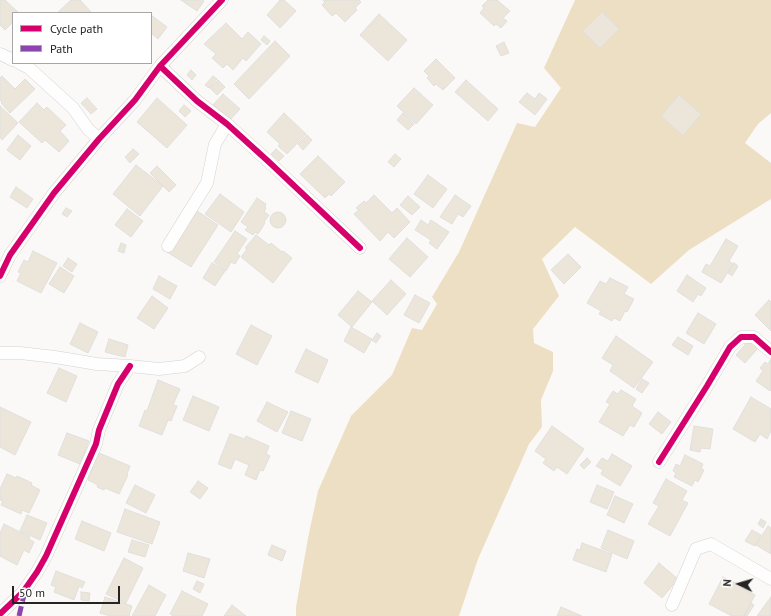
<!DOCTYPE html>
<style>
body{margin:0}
#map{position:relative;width:771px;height:616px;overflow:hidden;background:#fbf9f7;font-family:"PT Sans",sans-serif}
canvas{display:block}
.legend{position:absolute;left:12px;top:12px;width:140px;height:52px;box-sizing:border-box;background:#fff;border:1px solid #a8a7a7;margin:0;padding:5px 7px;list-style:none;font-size:12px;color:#252423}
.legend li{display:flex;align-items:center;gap:8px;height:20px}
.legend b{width:20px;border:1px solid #a8a7a7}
.north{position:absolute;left:719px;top:564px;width:40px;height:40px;-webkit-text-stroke:3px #fff;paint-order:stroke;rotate:275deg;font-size:11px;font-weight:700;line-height:16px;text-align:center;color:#252423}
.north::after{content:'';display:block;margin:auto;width:14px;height:18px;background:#252423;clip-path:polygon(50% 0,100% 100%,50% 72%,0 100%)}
.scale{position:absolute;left:12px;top:586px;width:108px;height:18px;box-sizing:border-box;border:2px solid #252423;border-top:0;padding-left:5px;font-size:12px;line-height:14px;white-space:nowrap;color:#252423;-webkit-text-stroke:3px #fff;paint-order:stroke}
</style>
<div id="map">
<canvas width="771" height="616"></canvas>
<ul class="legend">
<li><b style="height:5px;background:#d6006c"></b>Cycle path</li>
<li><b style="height:5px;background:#8e44ad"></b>Path</li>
</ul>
<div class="north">N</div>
<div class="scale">50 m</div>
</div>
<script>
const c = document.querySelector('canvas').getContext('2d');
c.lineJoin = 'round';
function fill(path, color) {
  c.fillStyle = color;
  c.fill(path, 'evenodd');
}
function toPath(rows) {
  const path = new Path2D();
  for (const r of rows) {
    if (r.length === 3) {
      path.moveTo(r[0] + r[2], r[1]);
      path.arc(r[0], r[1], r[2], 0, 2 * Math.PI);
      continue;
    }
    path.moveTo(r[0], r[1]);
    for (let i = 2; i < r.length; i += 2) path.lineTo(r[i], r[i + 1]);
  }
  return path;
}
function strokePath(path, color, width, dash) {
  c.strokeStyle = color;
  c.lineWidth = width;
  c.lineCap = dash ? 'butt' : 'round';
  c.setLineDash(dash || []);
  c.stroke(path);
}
fill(toPath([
 [575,0,771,0,771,113,758,124,745,143,771,163,771,199,689,250,651,284,575,227,542,259,559,296,533,329,534,343,553,352,553,371,541,400,542,427,529,444,478,559,459,616,296,616,296,607,308,538,318,491,351,416,392,375,412,328,422,330,437,304,432,297,459,252,517,123,535,127,561,88,544,68]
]), '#eddfc3');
const building = toPath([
 [0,0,5,0,19,13,13,13,13,22,5,30,0,25,0,0],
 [71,0,80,0,92,13,57,13,71,0],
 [181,0,202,0,204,1,197,11,181,0],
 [280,0,284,0,296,11,280,28,267,15,280,0],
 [323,0,359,0,361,2,355,8,357,10,345,22,336,13,332,16,322,5,325,2,323,0],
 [488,0,497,0,510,11,503,18,507,21,501,28,496,24,494,26,480,13,484,8,482,6,488,0],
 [602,12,619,29,600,48,583,31,602,12],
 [379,14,407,40,388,61,360,35,379,14],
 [151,15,167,27,158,39,151,33,151,15],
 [226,23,242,39,248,32,261,44,246,61,243,58,233,70,227,64,223,68,212,58,216,54,204,44,226,23],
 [264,36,270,41,267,45,261,40,264,36],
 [275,41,290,56,249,99,234,84,275,41],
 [504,42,509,53,501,56,496,46,504,42],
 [436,59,455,78,443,90,436,84,434,86,427,78,429,76,424,71,436,59],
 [191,70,196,75,192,80,187,75,191,70],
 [2,76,15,89,25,79,35,89,10,113,1,103,2,102,0,100,0,78,2,76],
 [213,76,217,79,209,88,205,85,213,76],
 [218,80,225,87,217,95,210,88,218,80],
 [466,80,498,109,488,121,455,92,466,80],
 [414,88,433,105,416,124,397,106,414,88],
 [527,93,535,99,539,93,547,99,535,115,519,102,527,93],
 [223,94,240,109,229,121,212,106,223,94],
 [679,95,701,114,683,136,661,116,679,95],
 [87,98,97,109,91,114,81,103,87,98],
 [157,98,187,125,167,148,137,122,157,98],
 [37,103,44,110,47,107,66,125,60,131,69,141,59,152,45,140,42,143,19,122,37,103],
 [184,105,191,111,185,117,179,111,184,105],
 [0,106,18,123,2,140,0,137,0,106],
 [284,113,306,134,287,154,278,146,280,144,267,132,284,113],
 [403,113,414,124,408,130,397,120,403,113],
 [18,135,31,146,20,160,7,150,18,135],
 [307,135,312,140,303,150,298,144,307,135],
 [133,149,139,154,130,163,125,157,133,149],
 [276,149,284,156,279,161,271,154,276,149],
 [395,154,401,159,394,167,388,162,395,154],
 [318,156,345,182,331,196,329,194,325,198,300,174,318,156],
 [136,165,163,186,140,216,113,194,136,165],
 [157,166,176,185,169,192,150,173,157,166],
 [428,175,447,189,433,208,414,194,428,175],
 [16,187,33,199,27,208,10,197,16,187],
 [220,194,244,212,231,232,205,214,220,194],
 [374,195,392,213,397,208,410,222,394,238,388,232,380,241,354,214,359,210,356,208,364,201,366,203,374,195],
 [455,195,471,206,463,217,458,214,452,224,440,217,455,195],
 [408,196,420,207,412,215,400,205,408,196],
 [257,198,266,204,265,207,266,208,264,212,269,215,264,222,265,223,258,234,255,232,253,235,245,230,248,227,241,222,257,198],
 [66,208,72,211,67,217,62,214,66,208],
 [127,209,143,221,131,237,115,225,127,209],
 [194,209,218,225,191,267,167,252,194,209],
 [278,220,8],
 [421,220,428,225,431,220,449,232,437,249,429,243,431,240,415,230,421,220],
 [235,231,247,239,237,254,240,256,235,264,231,262,226,271,214,262,235,231],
 [256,235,269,245,271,243,282,252,283,251,292,258,273,283,241,257,247,249,245,248,256,235],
 [407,238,428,257,410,277,389,259,407,238],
 [726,239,738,246,729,261,733,264,721,283,702,272,706,264,710,266,726,239],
 [121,243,126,245,124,253,118,251,121,243],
 [33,251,57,263,41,293,17,281,21,273,18,272,24,260,28,262,33,251],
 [568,254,581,267,564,284,551,270,568,254],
 [68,258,77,264,72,272,63,266,68,258],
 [212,263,225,271,215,286,203,278,212,263],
 [734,263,738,266,732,276,728,273,734,263],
 [60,267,74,276,64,293,49,284,60,267],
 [687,275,706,288,701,296,698,294,693,302,677,291,687,275],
 [159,276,177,286,170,299,153,289,159,276],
 [610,278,628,287,624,294,634,299,627,312,625,311,620,321,614,318,612,321,599,314,601,311,587,303,600,281,606,284,610,278],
 [391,280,406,294,387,315,372,301,391,280],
 [358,291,372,302,352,327,338,315,358,291],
 [415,295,430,303,419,323,404,315,415,295],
 [152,296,168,308,154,329,137,318,152,296],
 [769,300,771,302,771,331,755,315,769,300],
 [698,313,716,324,704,344,686,333,698,313],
 [80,323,98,332,88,353,70,344,80,323],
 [251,325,272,336,257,365,236,354,251,325],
 [351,327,372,339,364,353,344,341,351,327],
 [377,333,381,336,376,343,372,340,377,333],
 [616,336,653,362,634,388,610,371,613,365,602,358,616,336],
 [678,337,693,346,688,355,672,345,678,337],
 [109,339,128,345,125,357,105,352,109,339],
 [750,339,759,347,745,363,736,355,750,339],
 [306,349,328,360,318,383,295,372,306,349],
 [771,359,771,390,770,391,756,381,763,371,760,368,765,362,768,364,771,359],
 [59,368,77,376,66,402,47,393,59,368],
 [642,379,649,383,642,393,636,389,642,379],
 [158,380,180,389,173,405,177,406,171,421,168,420,162,435,139,426,145,410,147,411,158,380],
 [621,390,636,399,632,406,642,413,634,427,630,425,623,436,599,422,610,404,606,402,613,391,618,394,621,390],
 [193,396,219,407,209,431,183,420,193,396],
 [751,397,771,409,771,431,767,439,760,434,755,442,733,429,751,397],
 [267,402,288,412,277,432,257,421,267,402],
 [0,407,31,422,15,455,0,447,0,407],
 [291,411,311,419,302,441,282,433,291,411],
 [658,412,671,422,662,434,649,424,658,412],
 [552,426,584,449,567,474,557,467,554,471,543,463,546,459,535,451,552,426],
 [694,426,713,429,710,449,701,448,700,452,690,450,694,426],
 [67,433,89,441,80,464,58,455,67,433],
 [230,434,245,439,246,436,269,446,266,454,270,456,263,471,260,470,256,480,245,475,249,465,235,459,231,469,218,464,230,434],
 [99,453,130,466,127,474,128,475,119,494,105,488,104,490,97,487,98,485,88,480,92,469,90,468,96,454,98,455,99,453],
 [612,454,632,466,620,486,601,474,603,470,596,466,602,458,608,461,612,454],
 [685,455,703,464,701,469,704,470,698,482,695,480,692,486,674,477,676,473,673,471,676,464,680,466,685,455],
 [587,458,591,462,584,469,580,465,587,458],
 [7,474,16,478,17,476,32,483,31,485,40,490,29,513,22,510,21,514,1,505,3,501,0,500,0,489,7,474],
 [666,479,687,491,682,500,688,503,670,536,648,524,659,506,653,503,666,479],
 [198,481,208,488,200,499,190,492,198,481],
 [135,485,155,495,146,513,126,503,135,485],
 [597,485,614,492,607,509,590,502,597,485],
 [615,496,633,504,624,523,607,515,615,496],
 [125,509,160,522,152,544,117,532,125,509],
 [27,515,47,523,40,540,20,531,27,515],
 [761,519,766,522,763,528,758,524,761,519],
 [82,521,111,533,104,551,75,539,82,521],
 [4,524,30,537,29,539,34,542,29,553,24,550,17,565,0,556,0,533,4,524],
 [768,526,771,528,771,554,756,545,768,526],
 [608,530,634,541,627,559,601,548,608,530],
 [752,530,761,535,755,546,745,541,752,530],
 [132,540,149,545,145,557,128,552,132,540],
 [582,543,612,554,606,572,573,560,577,549,580,550,582,543],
 [272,545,286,551,282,561,268,555,272,545],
 [188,553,210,559,204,578,183,571,188,553],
 [124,558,143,568,126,603,106,594,124,558],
 [659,563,678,579,662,598,644,583,659,563],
 [56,571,85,582,82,588,79,586,74,600,54,592,56,587,51,585,56,571],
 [723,577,740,585,739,587,755,595,744,616,732,616,709,604,723,577],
 [197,581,204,584,200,593,193,589,197,581],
 [149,585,166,595,155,616,132,616,149,585],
 [182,591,208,604,202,616,174,616,170,614,182,591],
 [81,592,90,593,89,601,81,600,81,592],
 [105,597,132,606,129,616,110,616,100,613,105,597],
 [771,597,771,616,757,616,771,597],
 [751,603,754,605,747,616,744,616,751,603],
 [232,605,246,616,224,616,232,605],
 [561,607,582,616,557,616,561,607]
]);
fill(building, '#ece6da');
strokePath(building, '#e0dfdd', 1);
const street = toPath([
 [0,54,13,60],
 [19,63,29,68,73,108,88,129,99,139],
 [160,66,197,101,227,124,269,162,360,248],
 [168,246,207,183,215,144,227,124],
 [0,276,10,255,54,193,99,139,135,100,160,66,222,0],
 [0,353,20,353,55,357,97,364,130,366,159,369,185,366,199,357],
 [659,462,707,386,730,347,741,337,754,337,771,352],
 [672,605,696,549,711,544,771,579],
 [0,614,23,592,37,572,46,556,96,444,99,430,118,384,130,366]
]);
strokePath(street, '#d3d2d0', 13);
strokePath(street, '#fefefe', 12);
strokePath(toPath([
 [19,616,24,595,23,592]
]), '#8e44ad', 5, [10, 5]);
strokePath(toPath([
 [160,66,197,101,227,124,269,162,360,248],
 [0,276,10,255,54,193,99,139,135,100,160,66,222,0],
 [659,462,707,386,730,347,741,337,754,337,771,352],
 [0,614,23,592,37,572,46,556,96,444,99,430,118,384,130,366]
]), '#d6006c', 6);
</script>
